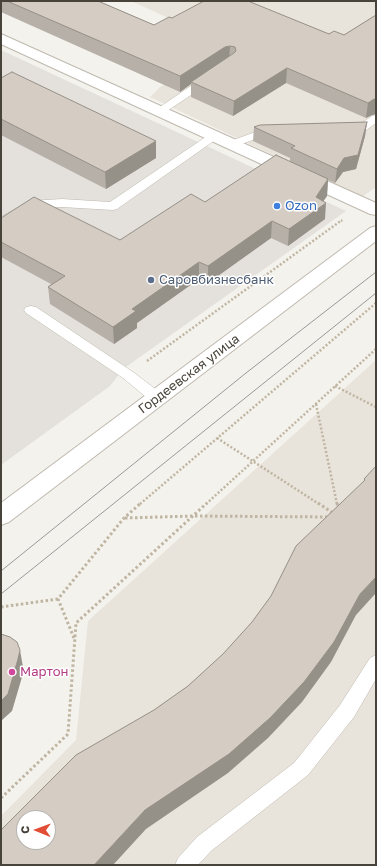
<!DOCTYPE html>
<meta charset="utf-8">
<style>
body{margin:0}
#map{position:relative;width:377px;height:866px;overflow:hidden;background:#f4f2ec;font-family:"Golos Text",sans-serif}
canvas{display:block}
.frame{position:absolute;inset:0;border:2px solid #48433a;pointer-events:none}
.north{position:absolute;left:16px;top:810px;width:40px;height:40px;box-sizing:border-box;background:#fff;border:1px solid #b6b4b0;border-radius:50%;rotate:271deg;font-size:11px;font-weight:700;line-height:16px;text-align:center;color:#48433a}
.north::after{content:'';display:block;margin:auto;width:14px;height:18px;background:#e24e35;clip-path:polygon(50% 0,100% 100%,50% 72%,0 100%)}
</style>
<div id="map">
<canvas width="377" height="866"></canvas>
<div class="frame"></div>
<div class="north">С</div>
</div>
<script>
const c = document.querySelector('canvas').getContext('2d');
c.lineJoin = 'round';
function fill(path, color) {
  c.fillStyle = color;
  c.fill(path, 'evenodd');
}
function toPath(rows) {
  const path = new Path2D();
  for (const r of rows) {
    path.moveTo(r[0], r[1]);
    for (let i = 2; i < r.length; i += 2) path.lineTo(r[i], r[i + 1]);
  }
  return path;
}
function strokePath(path, color, width, dash) {
  c.strokeStyle = color;
  c.lineWidth = width;
  c.lineCap = dash ? 'butt' : 'round';
  c.setLineDash(dash || []);
  c.stroke(path);
}
function drawText(font, color, halo, rows, align = 'center') {
  c.font = font + ' "Golos Text",sans-serif';
  c.lineWidth = 3;
  c.setLineDash([]);
  c.textBaseline = 'middle';
  c.strokeStyle = halo;
  c.fillStyle = color;
  for (const [text, x, y, turn = 0] of rows) {
    c.save();
    c.translate(x, y);
    c.rotate((+turn || 0) * Math.PI / 180);
    c.textAlign = isNaN(turn) ? turn : align;
    if (halo) c.strokeText(text, 0, 0);
    c.fillText(text, 0, 0);
    c.restore();
  }
}
fill(toPath([
 [131,1,376,1,376,187,362,197,150,97,160,87,195,67,201,33],
 [376,360,376,865,1,865,1,816,76,740,88,621],
 [24,818,48,818,48,842,24,842]
]), '#e8e3db');
fill(toPath([
 [1,50,346,211,123,369,110,386,1,465]
]), '#e4e1dd');
const service = toPath([
 [208,76,213,79,212,81,164,113,160,114,154,111,204,77,208,76],
 [376,115,376,123,365,131,347,131,341,128,347,125,359,125,372,116,376,115],
 [273,128,277,129,279,131,277,133,265,136,232,147,228,146,226,144,228,142,258,131,273,128],
 [214,133,218,134,220,136,218,138,117,209,113,210,62,207,33,208,1,226,1,217,30,201,62,199,110,202,210,134,214,133],
 [31,306,36,307,133,372,162,394,164,398,162,402,157,403,152,402,123,378,26,313,24,310,26,307,31,306],
 [376,655,376,679,354,717,308,775,211,851,198,865,175,865,178,858,197,837,294,763,340,705,370,658,376,655]
]);
const minor = toPath([
 [1,34,376,203,376,215,370,214,1,44,1,34],
 [376,226,376,241,9,522,1,525,1,503,370,228,376,226]
]);
strokePath(service, '#bfb9af', 1);
strokePath(minor, '#bfb9af', 2);
strokePath(toPath([
 [341,221,343,220]
]), '#bfb5a2', 2, [1.5, 1.5]);
strokePath(toPath([
 [147,361,342,220],
 [335,386,376,407],
 [316,404,337,504],
 [217,438,319,504],
 [140,504,376,303],
 [206,504,376,349]
]), '#bfb5a2', 2.5, [2, 2]);
strokePath(toPath([
 [318,503,333,513],
 [337,503,338,509],
 [125,518,193,516,330,517],
 [1,607,58,599],
 [74,638,58,599,124,518,141,503],
 [1,798,68,734,76,623,207,503]
]), '#bfb5a2', 3, [2.5, 2.5]);
fill(service, '#fff');
fill(minor, '#fff');
strokePath(toPath([
 [1,571,246,373,376,272],
 [1,594,376,293]
]), '#999', 1);
fill(toPath([
 [1,1,98,1,154,25,172,18,344,35,376,15,376,114,372,115,366,118,286,83,233,116,191,97,191,84,180,92,1,12],
 [1,78,156,141,156,158,106,189,1,135],
 [367,122,365,136,356,169,343,172,335,183,328,180,327,196,323,201,325,219,288,246,271,238,208,283,199,279,137,323,137,328,114,344,50,304,48,287,51,284,1,257,1,218,120,240,205,202,290,162,290,158,253,141,254,127]
]), '#b7b0a8');
fill(toPath([
 [230,46,229,61,191,82,191,84,180,92,180,76,225,47],
 [287,68,286,83,233,116,234,101],
 [374,99,376,99,376,114,372,115,366,118,368,103],
 [367,122,365,136,356,169,343,172,335,183,337,169],
 [156,141,156,158,106,189,105,172],
 [328,179,327,196,318,209,326,203,325,219,288,246,289,229,316,197],
 [272,221,271,238,208,283,208,266],
 [199,262,199,279,137,323,137,328,114,344,113,327,132,309],
 [376,577,376,593,356,615,331,662,302,702,268,738,228,773,146,829,113,865,94,865,145,810,360,594],
 [20,650,23,667,22,677,12,711,1,721,1,701]
]), '#959088');
const building = toPath([
 [7,1,98,1,154,25,169,17,172,18,204,1,248,1,329,34,334,31,344,35,376,15,376,99,374,99,368,103,287,68,234,101,191,82,234,53,236,51,235,47,230,46,225,47,180,76,7,1],
 [12,72,156,141,105,172,1,119,1,78,12,72],
 [367,122,358,155,344,158,337,169,291,148,295,146,254,127,260,125,367,122],
 [276,155,328,179,316,197,326,203,289,229,272,221,208,266,199,262,132,309,136,311,113,327,48,287,65,276,1,242,1,218,34,197,120,240,191,194,205,202,276,155],
 [376,466,376,577,360,594,334,642,304,682,270,718,229,754,145,810,94,865,1,865,1,830,76,755,154,710,188,686,223,654,252,622,271,596,296,546,365,480,364,479,376,466],
 [24,818,48,818,48,842,24,842,24,818],
 [1,634,10,637,17,642,20,650,18,659,8,694,1,701,1,634]
]);
fill(building, '#d5cdc3');
strokePath(building, '#959088', 1);
for (const [x, y, r, color] of [
 [277,206,4,"#3f7fe0"],
 [151,280,4,"#5c6f8a"],
 [12,672,4,"#d1479c"]
]) {
  const dot = new Path2D();
  dot.arc(x, y, r, 0, 2 * Math.PI);
  c.fillStyle = color;
  c.fill(dot);
  strokePath(dot, '#fff', 1.5);
}
drawText('13px', '#366cbe', '#fff', [
 ["Ozon",285,206]
], 'left');
drawText('13px', '#4e5e75', '#fff', [
 ["Саровбизнесбанк",159,280]
], 'left');
drawText('13px', '#48433a', '#fff', [
 ["Гордеевская улица",189,374,-37]
]);
drawText('13px', '#b23c85', '#fff', [
 ["Мартон",20,672]
], 'left');
</script>
